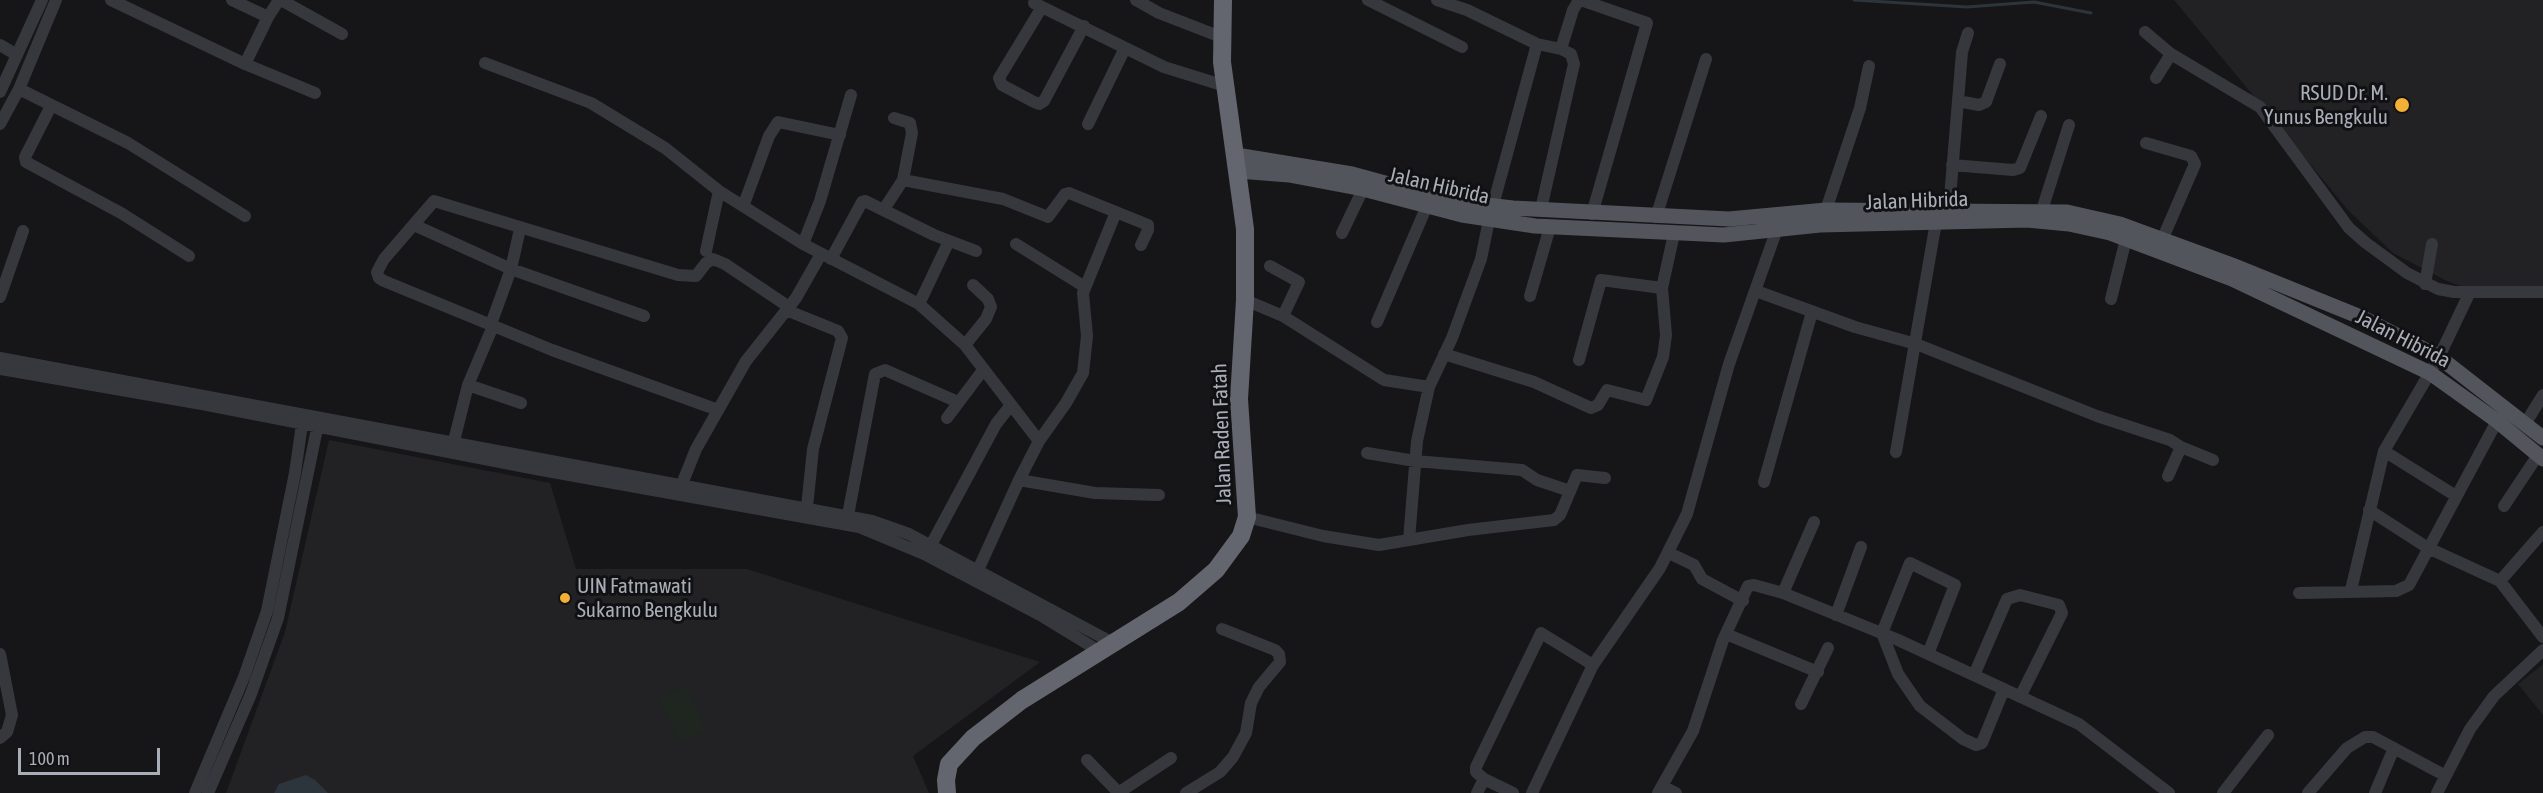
<!DOCTYPE html>
<style>
body{margin:0}
#map{position:relative;width:2543px;height:793px;overflow:hidden;background:#161618;font-family:"Asap Condensed",sans-serif}
canvas{display:block}
.scale{position:absolute;left:18px;top:748px;width:142px;height:27px;box-sizing:border-box;border:3px solid #a8adb8;border-top:0;padding-left:8px;font-size:18px;line-height:21px;white-space:nowrap;color:#a8adb8;-webkit-text-stroke:4px #111113;paint-order:stroke}
</style>
<div id="map">
<canvas width="2543" height="793"></canvas>
<div class="scale">100 m</div>
</div>
<script>
const c = document.querySelector('canvas').getContext('2d');
c.lineJoin = 'round';
function fill(path, color) {
  c.fillStyle = color;
  c.fill(path, 'evenodd');
}
function toPath(rows) {
  const path = new Path2D();
  for (const r of rows) {
    path.moveTo(r[0], r[1]);
    for (let i = 2; i < r.length; i += 2) path.lineTo(r[i], r[i + 1]);
  }
  return path;
}
function strokePath(path, color, width, dash) {
  c.strokeStyle = color;
  c.lineWidth = width;
  c.lineCap = dash ? 'butt' : 'round';
  c.setLineDash(dash || []);
  c.stroke(path);
}
function drawText(font, color, halo, rows, align = 'center') {
  c.font = font + ' "Asap Condensed",sans-serif';
  c.lineWidth = 6;
  c.setLineDash([]);
  c.textBaseline = 'middle';
  c.strokeStyle = halo;
  c.fillStyle = color;
  for (const [text, x, y, turn = 0] of rows) {
    c.save();
    c.translate(x, y);
    c.rotate((+turn || 0) * Math.PI / 180);
    c.textAlign = isNaN(turn) ? turn : align;
    if (halo) c.strokeText(text, 0, 0);
    c.fillText(text, 0, 0);
    c.restore();
  }
}
fill(toPath([
 [2174,0,2543,0,2543,290,2474,291,2447,281,2393,253,2348,210],
 [329,440,550,483,576,569,747,569,1040,662,913,756,929,793,226,793,285,632],
 [2543,664,2543,715,2518,684]
]), '#222225');
fill(toPath([
 [686,686,706,730,679,742,659,698]
]), '#1e261f');
fill(toPath([
 [306,775,315,780,328,793,274,793,279,784]
]), '#2c353c');
strokePath(toPath([
 [1854,0,1967,7,2034,2,2091,13]
]), '#2c353c', 3);
strokePath(toPath([
 [111,0,245,64,315,93],
 [232,0,268,17],
 [281,0,342,34],
 [1136,0,1159,13,1221,37],
 [1368,0,1462,47],
 [1437,0,1467,10,1537,44,1561,49,1573,10,1579,0],
 [1581,0,1647,23,1592,214],
 [1034,3,1164,67,1225,86],
 [1042,7,999,78,1002,85,1034,102,1039,104,1044,101,1084,26],
 [2145,32,2171,54,2260,107,2349,228,2366,243,2407,273,2438,289,2454,292,2543,292],
 [0,45,17,55],
 [485,63,591,103,665,148,719,191,803,244,919,304,965,345,1039,441,1019,480],
 [245,64,268,17,279,0],
 [2156,78,2171,54],
 [19,89,128,143,245,216],
 [0,92,42,0],
 [1958,101,1979,105,1986,102,2000,64],
 [51,106,25,157,26,162,121,213,189,256],
 [0,124,19,89,56,0],
 [1088,124,1125,48],
 [2146,143,2191,156,2195,164,2162,240],
 [1952,165,2013,170,2020,168,2041,116],
 [903,180,1003,199,1048,217,1065,194,1069,193,1148,225,1148,230,1141,245],
 [744,204,769,136,778,122,840,135],
 [884,209,903,180,912,133,910,123,894,118],
 [1541,209,1574,64,1571,54,1561,49],
 [1826,210,1860,108,1869,66],
 [1949,210,1962,52,1968,33],
 [2042,210,2069,125],
 [1656,217,1706,59],
 [414,225,511,269,644,316],
 [1342,233,1363,189],
 [803,244,820,201,851,95],
 [1016,244,1085,287],
 [706,251,719,191],
 [831,259,862,202,865,201,934,235,976,251],
 [1270,266,1299,282,1283,316],
 [2425,284,2432,244],
 [1756,291,1855,327,1916,344,2097,416,2170,440,2181,447,2168,476],
 [1530,296,1550,227],
 [0,297,23,231],
 [2111,299,2126,239],
 [1245,300,1283,316,1384,380,1429,387],
 [919,304,949,241],
 [786,310,838,331,842,338,813,449,807,507],
 [1377,322,1426,208],
 [491,324,511,269,520,229],
 [965,345,986,319,991,307,988,299,973,285],
 [1444,354,1534,382,1591,408,1598,405,1607,390,1646,400,1663,357,1666,335,1662,288,1674,234],
 [0,358,872,521,909,534,1113,643],
 [1579,360,1601,280,1662,288],
 [0,369,202,404,536,469,859,527,924,554,1040,615,1099,651],
 [468,385,521,403],
 [718,410,552,350,384,281,379,278,377,272,384,259,434,201,678,275,696,276,706,263,713,259,725,264,789,307],
 [947,418,983,370],
 [2525,424,2543,395],
 [1039,441,1066,403,1083,373,1087,336,1083,293,1116,212],
 [2181,447,2213,460],
 [452,449,468,385,493,326],
 [2384,451,2456,496],
 [1896,452,1936,222],
 [1367,453,1415,461,1522,470,1537,480,1570,491],
 [1764,482,1812,312],
 [682,484,696,449,746,361,796,298,821,254],
 [2504,506,2538,455],
 [2369,510,2428,548,2500,581,2543,532],
 [848,515,875,374,885,370,958,402],
 [1247,517,1323,536,1379,545,1468,530,1554,520,1560,515,1577,475,1605,478],
 [1409,540,1417,441,1429,387,1452,338,1481,259,1489,220,1537,44],
 [931,545,996,424,1011,405],
 [1669,553,1694,565,1702,579,1743,601],
 [978,570,1019,480,1095,493,1159,495],
 [2500,581,2543,637],
 [2351,590,2384,451,2439,357,2469,294],
 [1783,593,1814,522],
 [2299,593,2396,591,2409,585,2497,421],
 [1836,615,1861,547],
 [1726,634,1818,672],
 [0,654,12,715,7,732,0,738],
 [1928,654,1955,585,1910,563,1882,633,1898,674,1920,706,1963,739,1976,745,1982,743,2004,689],
 [1974,675,2007,599,2020,595,2059,605,2062,613,2020,697],
 [1801,704,1828,648],
 [1087,760,1117,791],
 [1662,786,1676,793],
 [195,793,244,677,267,611,295,473,302,424],
 [208,793,251,694,278,618,319,419],
 [1118,793,1171,758],
 [1186,793,1220,772,1233,757,1246,733,1251,703,1259,687,1280,662,1279,654,1275,650,1222,629],
 [1477,793,1484,779],
 [1513,793,1484,779,1476,772,1476,767,1541,633,1593,665],
 [1532,793,1593,665,1660,568,1687,514,1729,364,1777,229],
 [1658,793,1693,731,1723,640,1748,586,1754,585,1783,593,1896,639,2079,724,2169,793],
 [2223,793,2268,735],
 [2308,793,2347,748,2365,737,2373,737,2444,775],
 [2375,793,2394,748],
 [2437,793,2470,729,2494,696,2543,650]
]), '#37383d', 12);
strokePath(toPath([
 [1236,155,1352,174,1451,201,1513,208,1729,219,1826,210,2067,212,2120,224,2232,265,2363,318,2439,357,2543,438],
 [1238,171,1289,175,1363,189,1462,215,1535,226,1724,235,1820,225,2027,220,2069,224,2110,233,2232,279,2430,373,2497,421,2543,459]
]), '#53555c', 15);
strokePath(toPath([
 [947,793,946,780,949,764,973,738,1022,700,1179,602,1216,570,1241,536,1247,517,1239,399,1245,300,1245,229,1222,62,1223,0]
]), '#63666e', 18);
for (const [x, y, r, color] of [
 [2402,105,8,"#f2b134"],
 [565,598,6,"#f2b134"]
]) {
  const dot = new Path2D();
  dot.arc(x, y, r, 0, 2 * Math.PI);
  c.fillStyle = color;
  c.fill(dot);
  strokePath(dot, '#111113', 2);
}
drawText('21px', '#a8adb8', '#111113', [
 ["RSUD Dr. M.",2388,93],
 ["Yunus Bengkulu",2388,117],
 ["UIN Fatmawati",577,586,"left"],
 ["Sukarno Bengkulu",577,610,"left"]
], 'right');
drawText('21px', '#a8adb8', '#111113', [
 ["Jalan Hibrida",1439,186,13],
 ["Jalan Hibrida",1917,201,-2],
 ["Jalan Hibrida",2403,339,27],
 ["Jalan Raden Fatah",1222,434,-92]
]);
</script>
